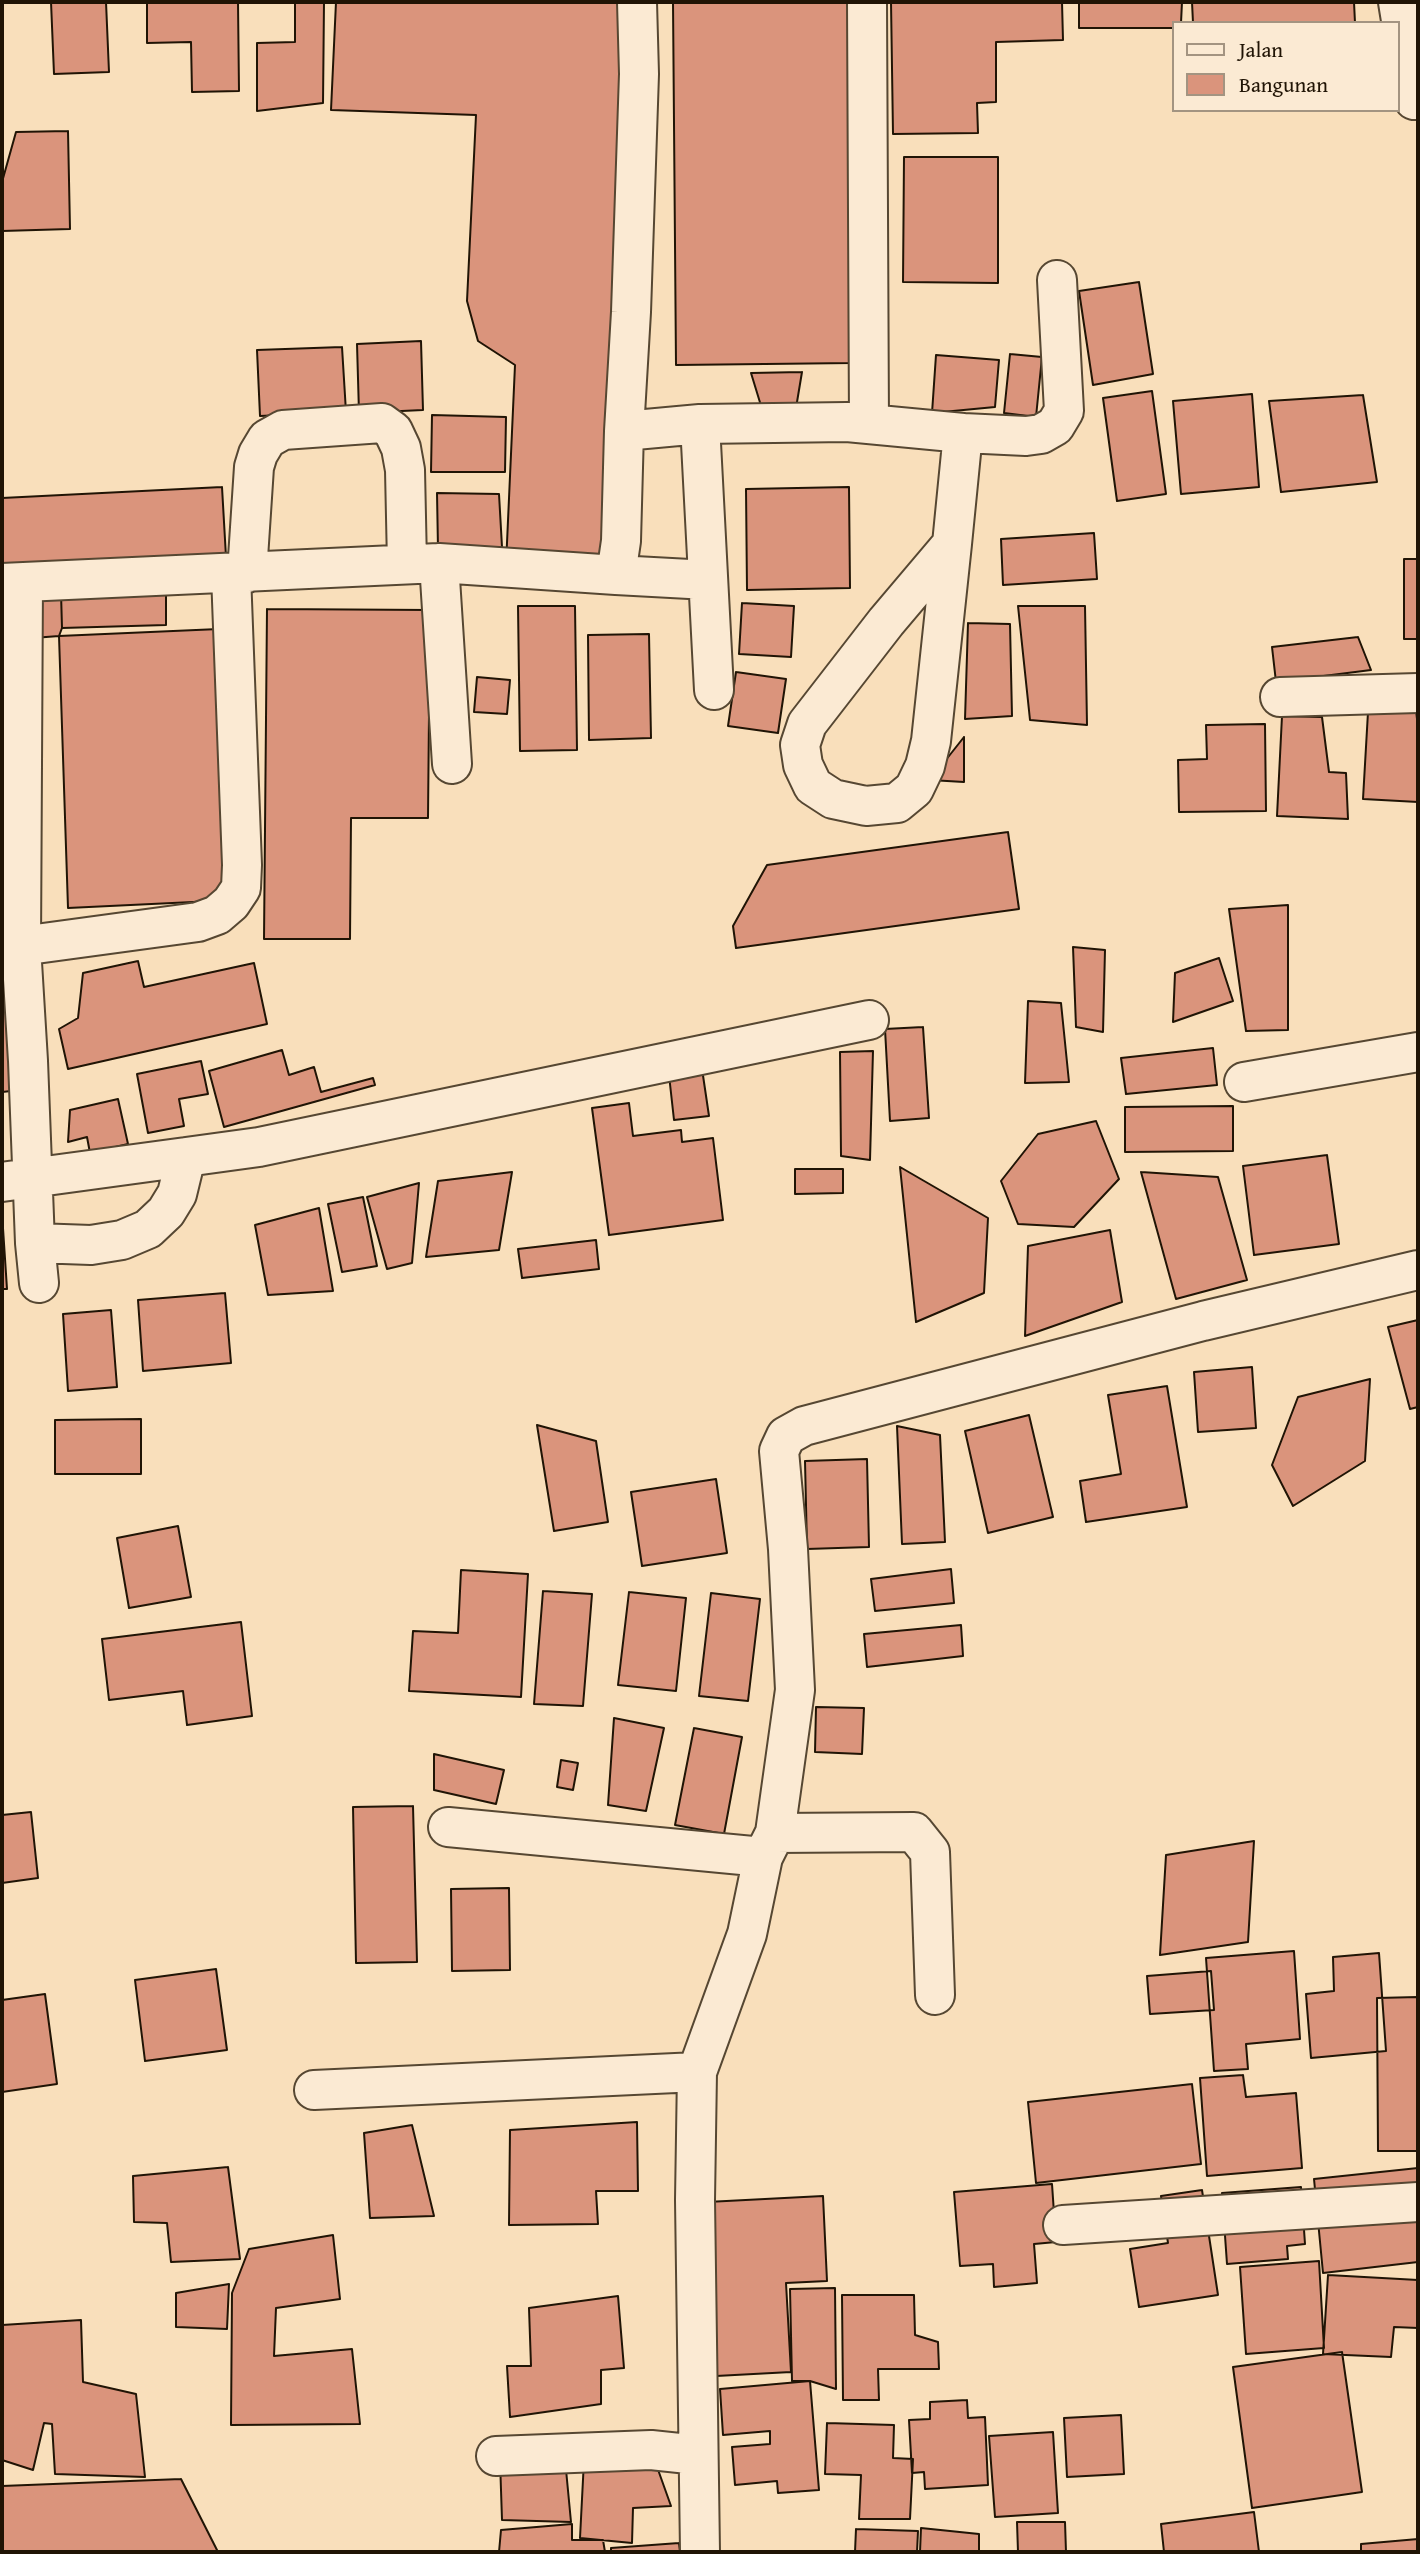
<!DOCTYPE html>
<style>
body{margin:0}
#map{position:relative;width:1420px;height:2554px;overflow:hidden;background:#f9dfbb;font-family:"Gentium Book Plus",serif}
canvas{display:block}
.frame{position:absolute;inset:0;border:4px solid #201405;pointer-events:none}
.legend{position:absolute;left:1172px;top:21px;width:228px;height:91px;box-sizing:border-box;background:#fbead3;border:2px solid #a39481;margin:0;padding:9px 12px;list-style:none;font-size:21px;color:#201405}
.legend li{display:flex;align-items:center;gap:14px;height:35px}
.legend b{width:35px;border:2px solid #a39481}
</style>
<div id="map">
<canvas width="1420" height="2554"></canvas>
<div class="frame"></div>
<ul class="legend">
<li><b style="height:9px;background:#fbead3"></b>Jalan</li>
<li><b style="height:19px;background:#da947c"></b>Bangunan</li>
</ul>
</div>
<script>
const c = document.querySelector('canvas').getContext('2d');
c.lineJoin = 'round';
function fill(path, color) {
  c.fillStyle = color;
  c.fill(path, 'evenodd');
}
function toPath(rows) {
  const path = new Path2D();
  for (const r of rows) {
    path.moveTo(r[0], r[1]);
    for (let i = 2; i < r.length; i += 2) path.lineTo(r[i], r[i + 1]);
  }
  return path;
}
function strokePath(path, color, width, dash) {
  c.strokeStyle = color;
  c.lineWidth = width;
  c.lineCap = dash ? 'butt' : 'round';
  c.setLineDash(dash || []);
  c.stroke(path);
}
const building = toPath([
 [51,2,106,2,109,72,54,74,51,2],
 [147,2,238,2,239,91,192,92,191,42,147,43,147,2],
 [295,2,324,2,323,103,257,111,257,43,295,42,295,2],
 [336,2,621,2,612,569,506,565,515,365,478,341,467,301,476,115,331,110,336,2],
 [673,2,850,2,853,363,676,365,673,2],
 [891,2,1062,2,1063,40,996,42,996,102,977,103,978,133,893,134,891,2],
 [1079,2,1182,2,1181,23,1173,23,1173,28,1079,28,1079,2],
 [1192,2,1354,2,1355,23,1193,23,1192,2],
 [68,131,70,229,2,231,2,182,16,132,68,131],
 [904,157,998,157,998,283,903,282,904,157],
 [1139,282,1153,374,1093,385,1079,291,1139,282],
 [421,341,423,410,359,413,357,344,421,341],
 [342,347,346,412,260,416,257,350,342,347],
 [1010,354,1042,357,1036,417,1004,413,1010,354],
 [936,355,999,360,995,407,932,413,936,355],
 [802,372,796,408,762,409,751,373,802,372],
 [1152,391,1166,494,1117,501,1103,398,1152,391],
 [1252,394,1259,487,1181,494,1173,401,1252,394],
 [1363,395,1377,482,1281,492,1269,401,1363,395],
 [432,415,506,417,505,472,431,472,432,415],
 [222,487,226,557,2,568,2,498,222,487],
 [849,487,850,588,747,590,746,489,849,487],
 [437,493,499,494,502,547,438,549,437,493],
 [1094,533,1097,579,1003,585,1001,539,1094,533],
 [1404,559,1418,559,1418,639,1404,639,1404,559],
 [166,590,166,625,62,628,61,593,166,590],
 [34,593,61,593,62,628,59,636,33,638,34,593],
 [742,603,794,606,791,657,739,654,742,603],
 [518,606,575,606,577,750,520,751,518,606],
 [1018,606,1085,606,1087,725,1030,720,1018,606],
 [267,609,430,610,428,818,351,818,350,939,264,939,267,609],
 [968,623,1010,624,1012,716,965,719,968,623],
 [219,629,229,885,214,901,68,908,59,636,219,629],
 [649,634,651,738,589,740,588,635,649,634],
 [1358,637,1371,670,1276,682,1272,647,1358,637],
 [736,672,786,679,778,733,728,726,736,672],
 [477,677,510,680,507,714,474,712,477,677],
 [2,678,9,678,9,766,2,766,2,678],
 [1416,710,1418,728,1418,802,1363,799,1368,712,1416,710],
 [1282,716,1322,717,1329,772,1346,773,1348,819,1277,816,1282,716],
 [1265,724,1266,811,1179,812,1178,760,1207,759,1206,725,1265,724],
 [964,737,964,782,930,780,964,737],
 [1008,832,1019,909,736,948,733,926,767,865,1008,832],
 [1288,905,1288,1030,1246,1031,1229,909,1288,905],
 [1073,947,1105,950,1103,1032,1076,1027,1073,947],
 [1219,958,1233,1001,1173,1022,1175,973,1219,958],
 [138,961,144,987,254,963,267,1024,68,1069,59,1029,78,1018,83,973,138,961],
 [2,1000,5,1000,11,1091,2,1092,2,1000],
 [1028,1001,1061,1003,1069,1082,1025,1083,1028,1001],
 [923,1027,929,1118,890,1121,885,1029,923,1027],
 [1213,1048,1217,1085,1126,1094,1121,1058,1213,1048],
 [282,1050,289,1075,314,1067,321,1092,373,1078,375,1085,224,1127,209,1071,282,1050],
 [873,1051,870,1160,841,1156,840,1052,873,1051],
 [201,1061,208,1094,179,1099,184,1126,148,1133,137,1074,201,1061],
 [701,1062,709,1116,674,1120,668,1066,701,1062],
 [118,1099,128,1144,90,1153,87,1137,68,1142,70,1110,118,1099],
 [629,1103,633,1136,681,1130,682,1142,713,1138,723,1220,609,1235,592,1108,629,1103],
 [1233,1106,1233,1151,1125,1152,1125,1107,1233,1106],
 [1096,1121,1119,1179,1074,1227,1018,1224,1001,1181,1038,1134,1096,1121],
 [1327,1155,1339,1244,1254,1255,1243,1166,1327,1155],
 [900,1167,988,1218,984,1293,916,1322,900,1167],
 [795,1169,843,1169,843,1193,795,1194,795,1169],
 [512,1172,499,1250,426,1257,438,1181,512,1172],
 [1141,1172,1218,1177,1247,1280,1176,1299,1141,1172],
 [419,1183,412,1263,387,1269,367,1197,419,1183],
 [363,1197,377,1266,342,1272,328,1204,363,1197],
 [319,1208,333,1291,268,1295,255,1225,319,1208],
 [2,1213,7,1289,2,1289,2,1213],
 [1110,1230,1122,1302,1025,1336,1028,1246,1110,1230],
 [596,1240,599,1269,522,1278,518,1249,596,1240],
 [225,1293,231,1363,143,1371,138,1300,225,1293],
 [111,1310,117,1387,68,1391,63,1314,111,1310],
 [1418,1320,1418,1407,1410,1409,1388,1327,1418,1320],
 [1252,1367,1256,1428,1198,1432,1194,1372,1252,1367],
 [1370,1379,1365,1461,1293,1506,1272,1465,1298,1397,1370,1379],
 [1167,1386,1187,1507,1086,1522,1080,1481,1121,1474,1108,1395,1167,1386],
 [1029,1415,1053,1517,988,1533,965,1431,1029,1415],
 [141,1419,141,1474,55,1474,55,1420,141,1419],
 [537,1425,596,1441,608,1522,554,1531,537,1425],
 [897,1426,940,1435,945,1542,902,1544,897,1426],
 [867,1459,869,1547,807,1549,805,1461,867,1459],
 [716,1479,727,1553,642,1566,631,1492,716,1479],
 [178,1526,191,1597,129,1608,117,1538,178,1526],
 [951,1569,954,1603,875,1611,871,1579,951,1569],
 [461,1570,528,1574,521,1697,409,1691,413,1631,458,1633,461,1570],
 [543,1591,592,1594,583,1706,534,1704,543,1591],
 [629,1592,686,1598,676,1691,618,1685,629,1592],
 [711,1593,760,1599,748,1701,699,1696,711,1593],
 [241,1622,252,1716,187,1725,183,1691,109,1700,102,1639,241,1622],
 [961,1625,963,1656,867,1667,864,1634,961,1625],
 [816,1707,864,1708,862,1754,815,1752,816,1707],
 [614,1718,664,1728,646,1811,608,1805,614,1718],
 [694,1728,742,1737,724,1834,675,1825,694,1728],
 [434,1754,504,1770,496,1804,434,1790,434,1754],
 [561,1760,578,1763,573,1790,557,1787,561,1760],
 [413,1806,417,1962,356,1963,353,1807,413,1806],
 [31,1812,38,1878,2,1883,2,1815,31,1812],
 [1254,1841,1248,1942,1160,1955,1166,1855,1254,1841],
 [509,1888,510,1970,452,1971,451,1889,509,1888],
 [1294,1951,1300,2039,1246,2044,1248,2069,1214,2071,1206,1958,1294,1951],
 [1379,1953,1386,2051,1311,2058,1306,1994,1334,1991,1333,1957,1379,1953],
 [216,1969,227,2050,145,2061,135,1980,216,1969],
 [1211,1971,1214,2010,1150,2014,1147,1976,1211,1971],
 [45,1994,57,2084,2,2092,2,2000,45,1994],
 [1418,1997,1418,2151,1378,2151,1377,1998,1418,1997],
 [1243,2075,1246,2097,1296,2093,1302,2168,1207,2176,1200,2078,1243,2075],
 [1192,2084,1201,2164,1036,2183,1028,2102,1192,2084],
 [637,2122,638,2191,596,2191,598,2224,509,2225,510,2130,637,2122],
 [412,2125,434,2216,370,2218,364,2133,412,2125],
 [228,2167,240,2259,171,2262,167,2223,134,2222,133,2176,228,2167],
 [1418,2168,1418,2262,1323,2273,1314,2179,1418,2168],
 [1052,2184,1056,2242,1034,2244,1037,2283,994,2287,993,2264,960,2266,954,2192,1052,2184],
 [1301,2187,1305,2244,1287,2246,1288,2259,1227,2264,1222,2193,1301,2187],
 [1202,2190,1218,2295,1139,2307,1130,2249,1168,2243,1161,2196,1202,2190],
 [823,2196,827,2281,786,2283,791,2372,716,2376,707,2202,823,2196],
 [333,2235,340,2299,276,2308,274,2356,352,2349,360,2424,231,2425,232,2293,249,2249,333,2235],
 [1319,2261,1324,2348,1246,2354,1240,2267,1319,2261],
 [1328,2275,1418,2280,1418,2328,1394,2327,1391,2357,1323,2354,1328,2275],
 [229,2284,227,2329,176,2327,176,2293,229,2284],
 [835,2288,836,2389,810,2381,792,2381,790,2289,835,2288],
 [842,2295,914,2295,915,2335,938,2342,939,2369,878,2369,879,2400,843,2400,842,2295],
 [618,2296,624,2368,601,2370,601,2404,510,2417,507,2366,531,2366,529,2308,618,2296],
 [81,2320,83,2382,136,2394,145,2477,55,2474,52,2424,44,2423,33,2470,2,2460,2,2325,81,2320],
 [1342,2352,1362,2492,1252,2508,1233,2367,1342,2352],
 [810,2381,819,2490,778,2493,777,2481,735,2485,732,2447,770,2444,770,2431,723,2435,720,2389,810,2381],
 [967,2400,968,2418,985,2417,988,2485,925,2489,924,2472,912,2473,909,2420,930,2419,930,2402,967,2400],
 [1121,2415,1124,2474,1067,2477,1064,2418,1121,2415],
 [827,2423,894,2425,893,2458,913,2459,910,2519,859,2519,861,2475,825,2474,827,2423],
 [1053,2432,1058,2513,995,2517,989,2436,1053,2432],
 [651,2450,671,2506,633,2508,632,2543,580,2538,584,2460,651,2450],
 [565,2459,571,2522,502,2520,500,2460,565,2459],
 [181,2479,218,2552,2,2552,2,2486,181,2479],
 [1254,2512,1259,2552,1164,2552,1161,2524,1254,2512],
 [1017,2522,1065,2522,1066,2552,1018,2552,1017,2522],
 [572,2524,572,2540,603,2540,605,2552,499,2552,501,2530,572,2524],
 [921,2528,979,2534,979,2552,920,2552,921,2528],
 [856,2529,918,2531,917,2552,855,2552,856,2529],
 [1418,2539,1418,2552,1361,2552,1361,2544,1418,2539],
 [679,2543,680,2552,611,2552,611,2548,679,2543]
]);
fill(building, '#da947c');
strokePath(building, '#201405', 2);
const minor = toPath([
 [867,2,869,424],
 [1398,2,1414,100],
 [700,424,714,690],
 [624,431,700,424,847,422,963,433,952,544],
 [963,433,1026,436,1041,434,1055,426,1064,411,1057,280],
 [952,544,931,741,925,766,914,789,897,803,866,806,833,799,813,786,803,765,800,745,807,724,886,622,952,544],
 [439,563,452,764],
 [247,573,254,467,258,454,267,439,283,430,382,423,393,431,401,448,405,470,407,564],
 [616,575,708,580],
 [2,583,439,563,616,575,621,541,624,431,631,312,639,74,637,2],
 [23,583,21,946,198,922,217,915,231,903,241,888,242,865,231,574],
 [1280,697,1418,693],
 [2,948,21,946,28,1061,35,1243,91,1245,122,1240,148,1229,166,1212,177,1194,186,1157,259,1147,869,1020],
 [1244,1082,1418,1052],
 [2,1182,186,1157],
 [35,1243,39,1283],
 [448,1827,763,1857],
 [775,1833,914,1832,930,1852,935,1995],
 [314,2090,697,2072],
 [1063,2225,1418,2202],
 [496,2456,651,2450,698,2455],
 [700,2552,695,2200,697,2072,747,1934,763,1857,775,1833,795,1690,788,1549,779,1451,786,1436,804,1426,1203,1321,1418,1270]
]);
strokePath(minor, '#564732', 42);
strokePath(minor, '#fbead3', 38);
</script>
